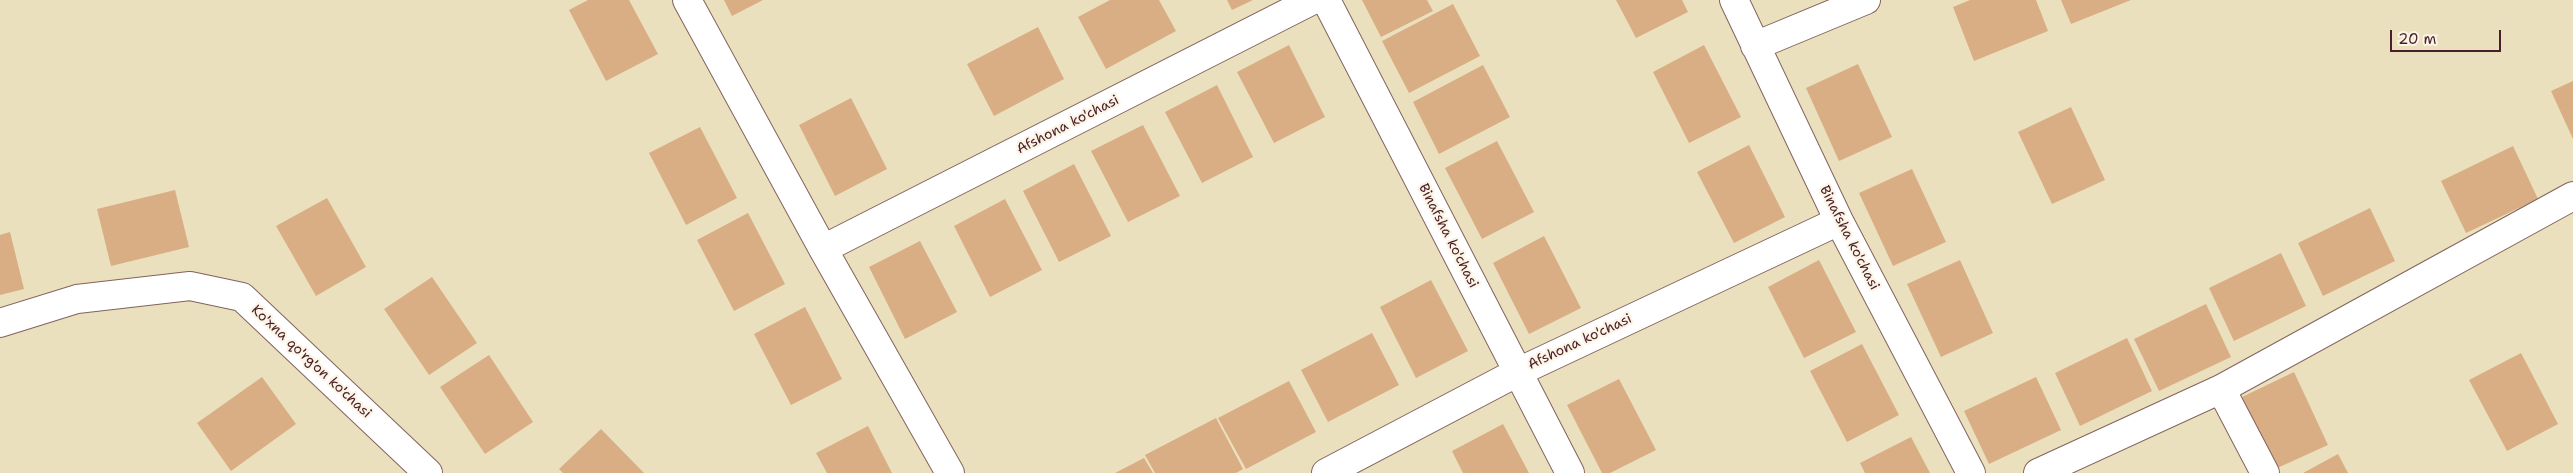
<!DOCTYPE html>
<style>
body{margin:0}
#map{position:relative;width:2573px;height:473px;overflow:hidden;background:#ebe0bd;font-family:"Shantell Sans",sans-serif}
canvas{display:block}
.scale{position:absolute;left:2390px;top:30px;width:111px;height:22px;box-sizing:border-box;border:2px solid #4a1f2b;border-top:0;padding-left:6px;font-size:15px;line-height:18px;white-space:nowrap;color:#4a1f2b;-webkit-text-stroke:4px #fcf5e5;paint-order:stroke}
</style>
<div id="map">
<canvas width="2573" height="473"></canvas>
<div class="scale">20 m</div>
</div>
<script>
const c = document.querySelector('canvas').getContext('2d');
c.lineJoin = 'round';
function fill(path, color) {
  c.fillStyle = color;
  c.fill(path, 'evenodd');
}
function toPath(rows) {
  const path = new Path2D();
  for (const r of rows) {
    path.moveTo(r[0], r[1]);
    for (let i = 2; i < r.length; i += 2) path.lineTo(r[i], r[i + 1]);
  }
  return path;
}
function strokePath(path, color, width, dash) {
  c.strokeStyle = color;
  c.lineWidth = width;
  c.lineCap = dash ? 'butt' : 'round';
  c.setLineDash(dash || []);
  c.stroke(path);
}
function drawText(font, color, halo, rows, align = 'center') {
  c.font = font + ' "Shantell Sans",sans-serif';
  c.lineWidth = 4.5;
  c.setLineDash([]);
  c.textBaseline = 'middle';
  c.strokeStyle = halo;
  c.fillStyle = color;
  for (const [text, x, y, turn = 0] of rows) {
    c.save();
    c.translate(x, y);
    c.rotate((+turn || 0) * Math.PI / 180);
    c.textAlign = isNaN(turn) ? turn : align;
    if (halo) c.strokeText(text, 0, 0);
    c.fillText(text, 0, 0);
    c.restore();
  }
}
fill(toPath([
 [588,0,629,0,658,54,606,81,569,10],
 [724,0,763,0,732,16],
 [1110,0,1159,0,1176,31,1106,69,1078,17],
 [1227,0,1253,0,1232,10],
 [1362,0,1427,0,1433,11,1381,37],
 [1616,0,1682,0,1688,12,1636,38],
 [1970,0,2036,0,2048,31,1974,61,1953,7],
 [2061,0,2131,0,2071,24],
 [1453,4,1480,56,1409,93,1382,41],
 [1038,27,1064,79,994,116,967,64],
 [1289,45,1325,117,1274,143,1237,72],
 [1704,45,1741,117,1689,143,1653,72],
 [1858,64,1892,137,1839,161,1806,88],
 [1483,65,1510,117,1439,154,1413,102],
 [2573,81,2573,139,2551,91],
 [1217,85,1253,157,1202,183,1165,112],
 [851,98,887,169,835,196,799,125],
 [2071,107,2105,180,2052,204,2018,132],
 [1143,125,1180,196,1128,222,1091,151],
 [700,127,737,198,686,225,649,153],
 [1497,141,1534,212,1482,239,1445,168],
 [1749,145,1785,217,1734,243,1697,172],
 [2513,146,2538,199,2466,233,2441,181],
 [1074,164,1111,236,1059,262,1023,191],
 [1912,169,1946,242,1893,266,1859,193],
 [175,190,189,247,111,266,97,209],
 [327,198,366,267,316,296,276,226],
 [1005,199,1042,270,990,297,954,226],
 [2370,208,2395,261,2323,296,2298,243],
 [748,213,785,284,734,311,697,240],
 [10,232,24,289,0,295,0,235],
 [1544,236,1581,308,1529,334,1493,263],
 [920,241,957,312,905,339,869,267],
 [2281,253,2306,306,2234,341,2209,288],
 [1819,260,1856,332,1804,358,1768,287],
 [1960,260,1993,333,1941,357,1907,284],
 [432,277,477,343,429,375,384,309],
 [1431,280,1468,351,1416,378,1380,307],
 [2206,304,2231,357,2159,391,2134,339],
 [805,307,842,379,791,405,754,334],
 [1372,333,1399,385,1328,422,1301,370],
 [2127,338,2152,391,2080,426,2055,373],
 [1862,344,1899,415,1847,442,1810,371],
 [2521,353,2558,424,2507,451,2469,380],
 [489,355,533,422,485,454,440,387],
 [2294,372,2328,445,2275,469,2242,397],
 [262,377,296,424,231,471,197,423],
 [2036,377,2061,430,1989,464,1964,411],
 [1619,379,1656,450,1610,473,1602,473,1567,405],
 [1289,381,1316,432,1246,469,1218,418],
 [1216,418,1243,469,1236,473,1155,473,1145,455],
 [1503,424,1529,473,1463,473,1452,451],
 [868,426,892,473,827,473,816,453],
 [601,429,644,473,563,473,559,469],
 [1911,437,1930,473,1865,473,1860,463],
 [2338,454,2348,473,2303,473],
 [1144,458,1153,473,1115,473]
]), '#d9ae84');
const street = toPath([
 [687,0,823,249,950,473],
 [1326,0,1570,473],
 [1734,0,1839,221,1971,473],
 [1755,46,1866,0],
 [823,249,1313,0],
 [0,323,77,299,190,286,242,297,428,473],
 [2221,389,2265,473],
 [1326,473,1518,372,1839,221],
 [2038,473,2221,389,2573,196]
]);
strokePath(street, '#82635e', 30);
strokePath(street, '#fff', 28);
drawText('14px', '#4a1f2b', '#fcf5e5', [
 ["Afshona ko'chasi",1068,125,-27],
 ["Binafsha ko'chasi",1448,236,63],
 ["Binafsha ko'chasi",1849,238,63],
 ["Afshona ko'chasi",1580,342,-25],
 ["Ko'xna qo'rg'on ko'chasi",311,362,43]
]);
</script>
